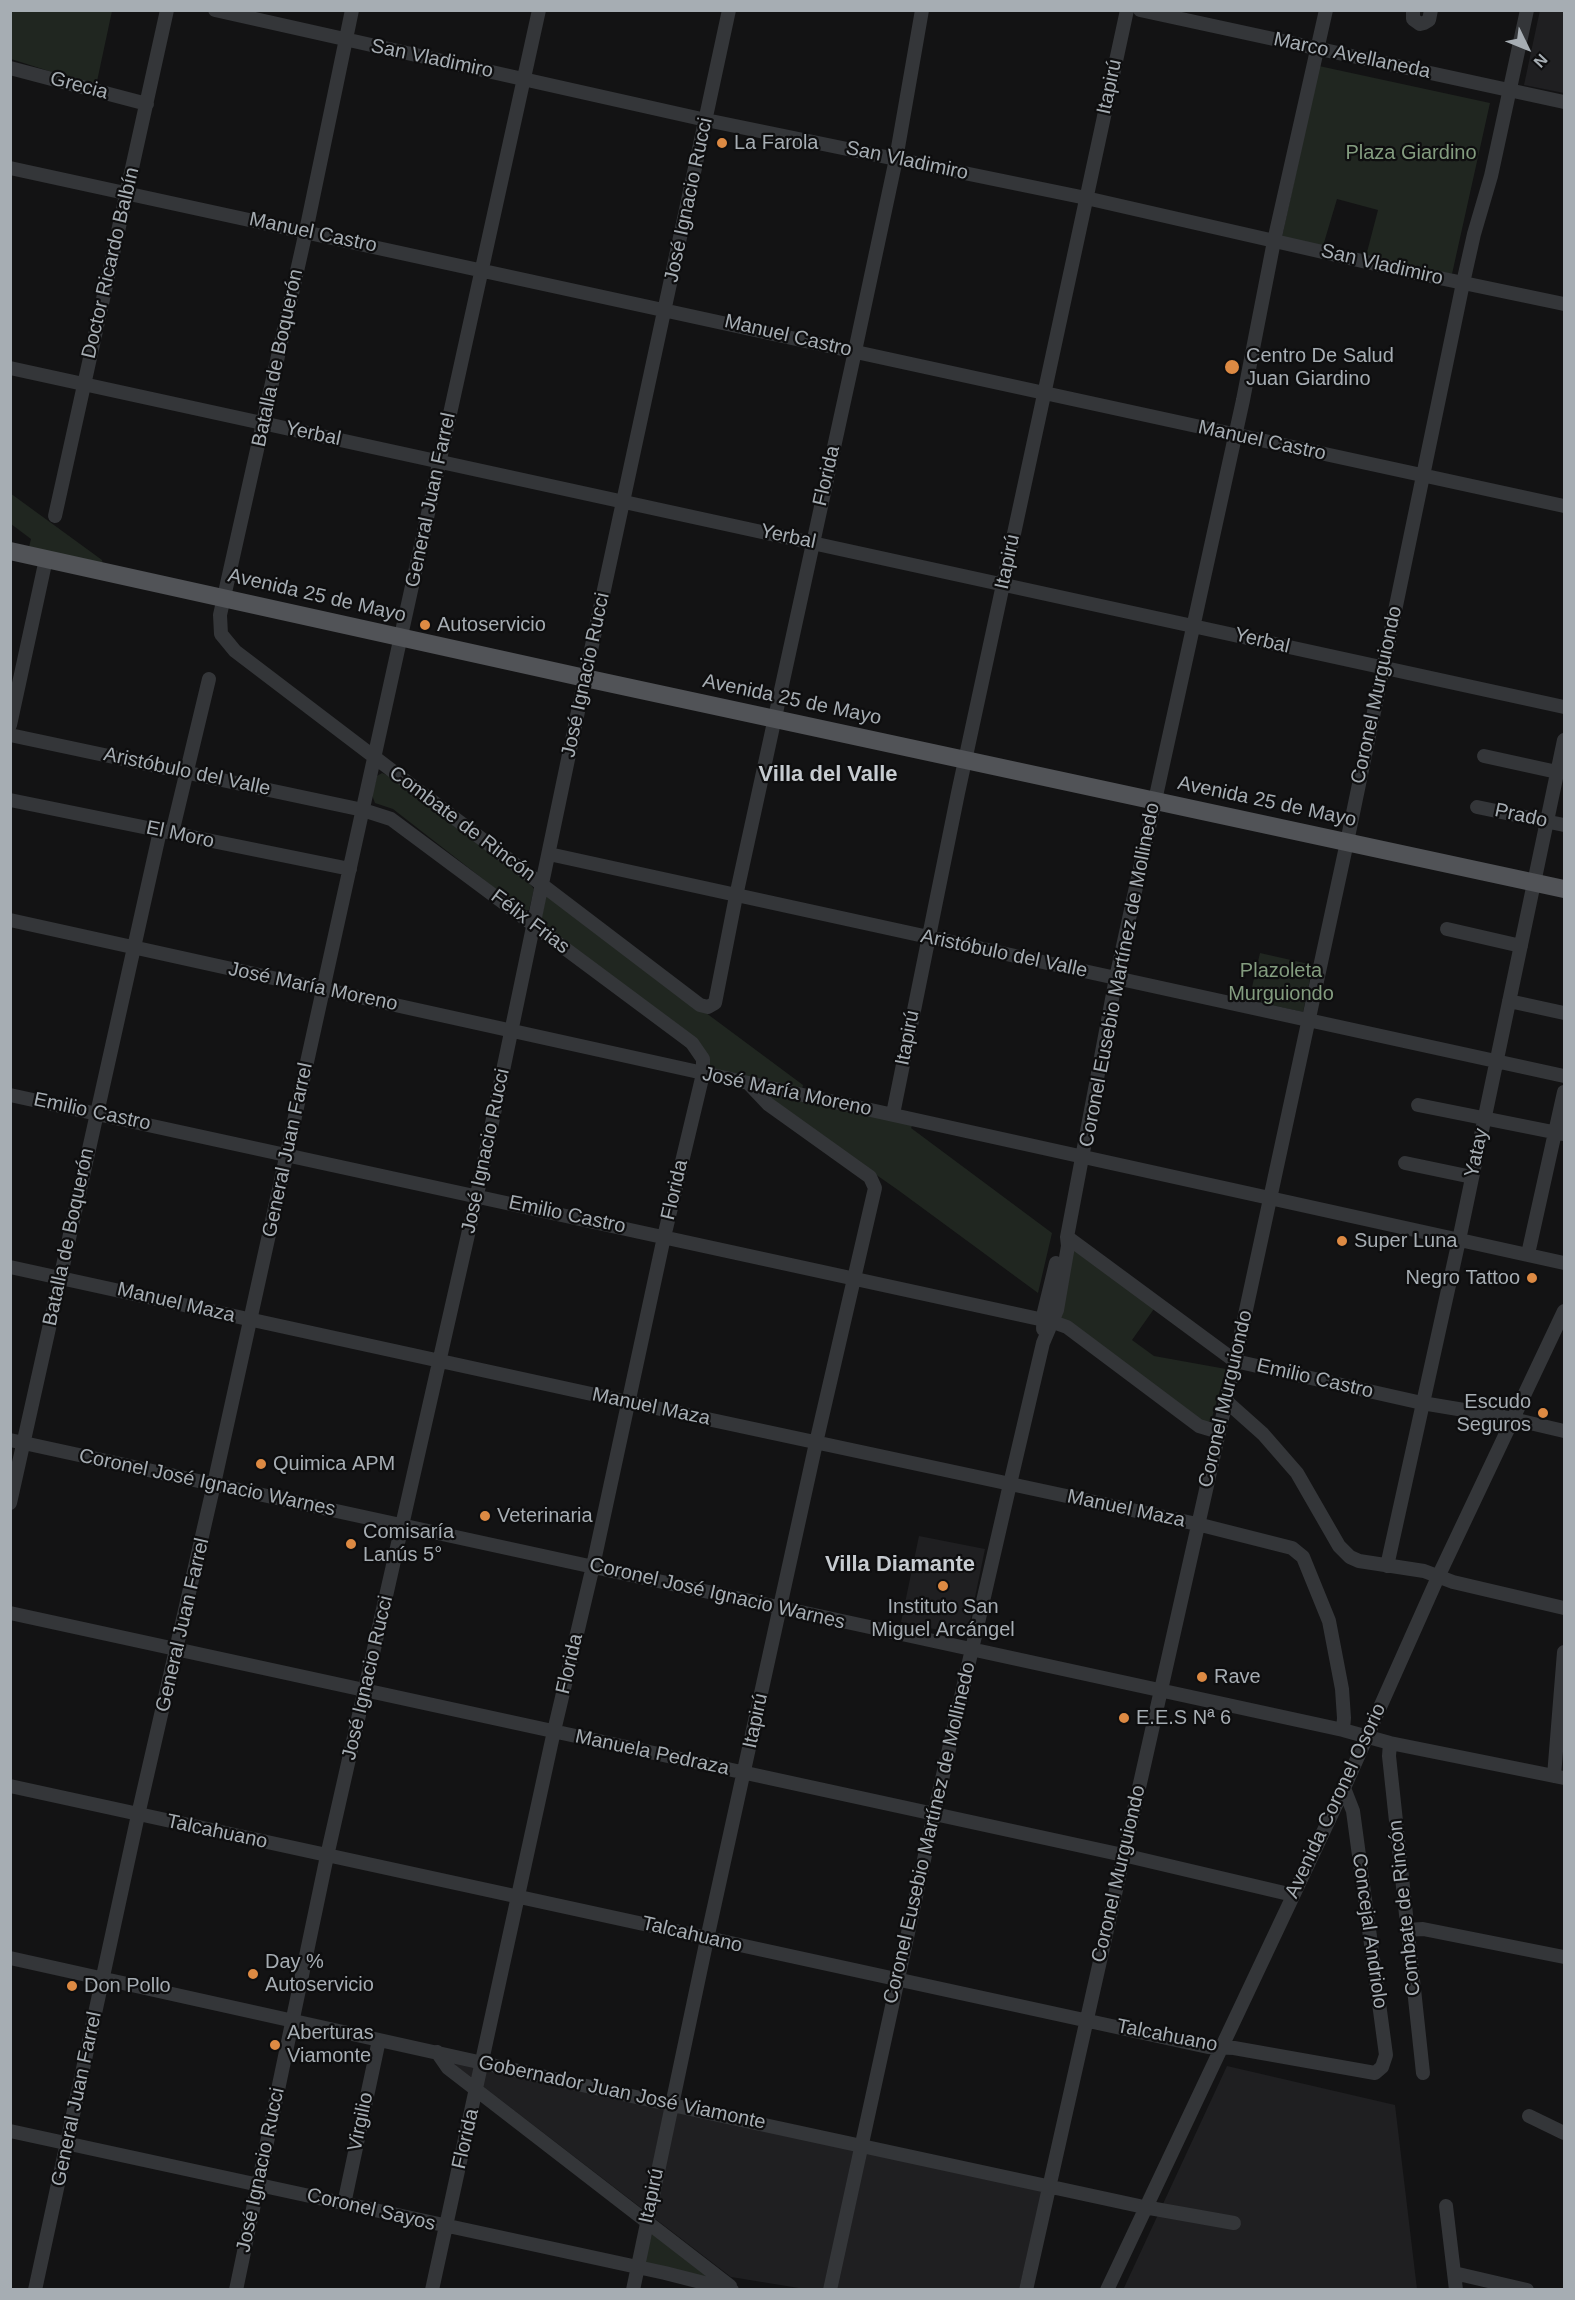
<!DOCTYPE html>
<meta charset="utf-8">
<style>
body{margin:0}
#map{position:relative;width:1575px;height:2300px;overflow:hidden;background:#131314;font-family:Arial,sans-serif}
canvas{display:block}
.frame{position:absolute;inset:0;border:12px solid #a6adb3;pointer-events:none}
.north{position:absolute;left:1497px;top:18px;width:60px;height:60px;-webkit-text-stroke:4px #0e0e0f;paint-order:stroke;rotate:133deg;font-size:16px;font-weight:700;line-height:24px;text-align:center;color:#a6adb3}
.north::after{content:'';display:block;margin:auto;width:21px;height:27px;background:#a6adb3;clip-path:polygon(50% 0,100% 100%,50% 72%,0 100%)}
</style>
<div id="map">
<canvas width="1575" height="2300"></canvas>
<div class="frame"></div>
<div class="north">N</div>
</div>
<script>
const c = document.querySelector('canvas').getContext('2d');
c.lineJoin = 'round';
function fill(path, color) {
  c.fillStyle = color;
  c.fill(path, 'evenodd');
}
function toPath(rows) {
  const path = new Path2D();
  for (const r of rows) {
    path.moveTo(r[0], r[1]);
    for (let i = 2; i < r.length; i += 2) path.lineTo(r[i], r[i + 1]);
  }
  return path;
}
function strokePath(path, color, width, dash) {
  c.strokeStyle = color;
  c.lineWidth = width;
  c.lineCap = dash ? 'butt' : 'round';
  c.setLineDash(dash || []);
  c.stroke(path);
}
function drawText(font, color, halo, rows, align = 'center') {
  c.font = font + ' Arial,sans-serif';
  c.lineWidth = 4.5;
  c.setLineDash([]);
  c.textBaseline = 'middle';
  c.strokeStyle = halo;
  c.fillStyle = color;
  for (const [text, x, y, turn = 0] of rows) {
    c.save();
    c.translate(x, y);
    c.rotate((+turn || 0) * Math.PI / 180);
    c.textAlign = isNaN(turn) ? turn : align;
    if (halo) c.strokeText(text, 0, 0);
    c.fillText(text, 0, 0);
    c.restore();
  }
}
fill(toPath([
 [1540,10,1564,11,1564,93,1524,85],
 [919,1536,985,1549,967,1636,901,1622],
 [450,2061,1046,2183,1019,2289,805,2289,731,2277],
 [1227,2066,1395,2105,1417,2289,1123,2290]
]), '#1f1f21');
fill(toPath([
 [10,11,112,11,96,86,11,59],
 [1319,66,1490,103,1452,274,1366,256,1378,210,1337,199,1323,246,1282,237],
 [10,493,102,560,103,564,29,547,31,539,11,524],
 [382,773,389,776,530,884,534,889,529,910,524,911,393,809,375,803,372,795,377,776],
 [546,896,550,897,803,1085,802,1090,714,1071,544,926,541,920],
 [1260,953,1313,965,1303,1012,1249,1000],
 [770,1093,913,1124,911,1128,1052,1233,1038,1293,898,1190,769,1100],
 [1073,1243,1156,1306,1132,1340,1154,1356,1226,1369,1211,1421,1205,1423,1059,1317],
 [653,2231,734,2289,643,2264]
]), '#202620');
strokePath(toPath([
 [215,10,706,120,1086,198,1406,271,1564,304],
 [352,10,306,231,220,615,221,634,235,651,700,1005,708,1007,715,1003,736,896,855,351,896,159,922,10],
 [1140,10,1564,102],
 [1413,10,1413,19,1420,24,1424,23,1429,20,1431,10],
 [10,68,147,104],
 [10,168,1564,506],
 [10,368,1564,707],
 [55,516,167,10],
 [10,725,46,559],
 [10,735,363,810,391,819,692,1043,703,1059,703,1074,664,1237,593,1566,554,1731,432,2290],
 [1484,756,1557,772],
 [10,800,350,869],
 [1477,807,1564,825],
 [172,833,209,679],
 [549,854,1564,1076],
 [10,920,1564,1263],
 [1447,929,1521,946],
 [1509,1001,1564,1013],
 [10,1095,1053,1322,1067,1327,1199,1426,1219,1432],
 [1418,1105,1563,1134],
 [893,1114,958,793,1127,10],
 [1405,1163,1472,1177],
 [1067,1237,1235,1361,1422,1403,1500,1416,1564,1431],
 [1528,1254,1564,1092],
 [10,1267,628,1402,1197,1524,1292,1548,1303,1557,1329,1621,1342,1689,1344,1718,1343,1730],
 [1043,1329,1044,1312,1056,1263],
 [1226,1401,1263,1434,1297,1473,1339,1546,1350,1557,1359,1561,1424,1571,1453,1582,1564,1608],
 [10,1440,1343,1730,1390,1743,1564,1778],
 [10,1503,160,831],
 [1387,1566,1459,1240,1564,740],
 [10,1613,1123,1855,1293,1895],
 [1390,1743,1389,1756,1423,2073],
 [1554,1776,1564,1652],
 [10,1786,1208,2047,1234,2048,1375,2073,1382,2067,1386,2055,1353,1811,1344,1788],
 [1407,1930,1423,1929,1564,1957],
 [10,1958,672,2105,1144,2207,1234,2223],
 [437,2052,448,2068,730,2286],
 [1529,2116,1564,2133],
 [10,2131,665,2273,732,2290],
 [344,2204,379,2040],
 [1446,2206,1456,2290],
 [1454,2273,1527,2290],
 [35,2290,138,1815,214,1484,539,10],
 [236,2290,327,1856,477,1195,585,678,729,10],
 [633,2290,707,1939,816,1443,875,1188,870,1177,768,1104,750,1085],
 [830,2290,934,1814,1010,1484,1043,1343,1057,1310,1068,1246,1067,1237,1116,978,1243,400,1274,241,1326,10],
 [1026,2290,1235,1361,1347,842,1463,283,1474,234,1491,176,1527,10],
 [1107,2290,1344,1788,1438,1577,1564,1311]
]), '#343639', 14);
strokePath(toPath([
 [10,551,585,678,1564,889]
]), '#515357', 18);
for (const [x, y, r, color] of [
 [722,143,6,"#dd8a43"],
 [1232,367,8,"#dd8a43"],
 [425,625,6,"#dd8a43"],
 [1342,1241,6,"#dd8a43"],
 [1532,1278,6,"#dd8a43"],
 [1543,1413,6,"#dd8a43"],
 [261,1464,6,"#dd8a43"],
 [485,1516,6,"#dd8a43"],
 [351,1544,6,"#dd8a43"],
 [943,1586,6,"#dd8a43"],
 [1202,1677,6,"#dd8a43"],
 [1124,1718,6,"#dd8a43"],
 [253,1974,6,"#dd8a43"],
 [72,1986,6,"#dd8a43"],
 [275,2045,6,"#dd8a43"]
]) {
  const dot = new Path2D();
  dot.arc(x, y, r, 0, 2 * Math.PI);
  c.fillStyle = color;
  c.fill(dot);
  strokePath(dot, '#0e0e0f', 2);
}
drawText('20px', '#a6adb3', '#0e0e0f', [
 ["Marco Avellaneda",1352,56,12],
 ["San Vladimiro",432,59,12],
 ["Grecia",79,86,15],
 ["Itapirú",1110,87,-78],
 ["San Vladimiro",907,161,12],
 ["José Ignacio Rucci",689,200,-78],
 ["Manuel Castro",313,233,12],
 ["Doctor Ricardo Balbín",111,263,-77],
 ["San Vladimiro",1382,265,13],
 ["Manuel Castro",788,336,13],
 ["Batalla de Boquerón",278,358,-78],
 ["Yerbal",313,434,12],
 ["Manuel Castro",1262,441,12],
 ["Florida",827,476,-77],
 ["General Juan Farrel",431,500,-78],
 ["Yerbal",788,537,12],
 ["Itapirú",1008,562,-78],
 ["Avenida 25 de Mayo",317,596,13],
 ["Yerbal",1262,641,13],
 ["José Ignacio Rucci",586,675,-78],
 ["Coronel Murguiondo",1377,695,-78],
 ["Avenida 25 de Mayo",792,700,12],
 ["Aristóbulo del Valle",187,772,12],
 ["Avenida 25 de Mayo",1267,802,12],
 ["Prado",1521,816,12],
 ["Combate de Rincón",462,824,37],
 ["El Moro",180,835,12],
 ["Félix Frias",530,922,37],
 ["Aristóbulo del Valle",1004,954,12],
 ["Coronel Eusebio Martínez de Mollinedo",1120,975,-79],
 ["José María Moreno",313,987,12],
 ["Itapirú",908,1038,-79],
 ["José María Moreno",787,1092,12],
 ["Emilio Castro",92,1112,12],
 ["General Juan Farrel",288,1150,-78],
 ["José Ignacio Rucci",486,1151,-78],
 ["Yatay",1477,1153,-78],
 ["Florida",675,1190,-77],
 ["Emilio Castro",567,1215,12],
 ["Batalla de Boquerón",69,1237,-78],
 ["Manuel Maza",176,1303,13],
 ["Emilio Castro",1315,1379,13],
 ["Coronel Murguiondo",1226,1399,-77],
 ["Manuel Maza",651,1407,12],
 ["Coronel José Ignacio Warnes",207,1483,12],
 ["Manuel Maza",1126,1509,12],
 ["Coronel José Ignacio Warnes",717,1594,13],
 ["General Juan Farrel",183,1625,-77],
 ["Florida",570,1664,-77],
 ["José Ignacio Rucci",368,1678,-77],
 ["Itapirú",756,1721,-78],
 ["Manuela Pedraza",652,1753,12],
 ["Avenida Coronel Osorio",1336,1801,-65],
 ["Talcahuano",217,1832,12],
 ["Coronel Eusebio Martínez de Mollinedo",930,1833,-77],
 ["Coronel Murguiondo",1119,1874,-77],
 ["Combate de Rincón",1405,1908,-96],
 ["Concejal Andriolo",1369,1931,82],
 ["Talcahuano",692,1935,13],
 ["Talcahuano",1167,2036,11],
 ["Gobernador Juan José Viamonte",622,2093,12],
 ["General Juan Farrel",77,2099,-78],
 ["Virgilio",361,2122,-78],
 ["Florida",466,2139,-77],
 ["José Ignacio Rucci",261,2170,-78],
 ["Itapirú",652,2196,-78],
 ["Coronel Sayos",371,2210,13]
]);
drawText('20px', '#a6adb3', '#0e0e0f', [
 ["La Farola",734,143],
 ["Centro De Salud",1246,356],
 ["Juan Giardino",1246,379],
 ["Autoservicio",437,625],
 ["Super Luna",1354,1241],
 ["Negro Tattoo",1520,1278,"right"],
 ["Escudo",1531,1402,"right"],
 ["Seguros",1531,1425,"right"],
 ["Quimica APM",273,1464],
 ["Veterinaria",497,1516],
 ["Comisaría",363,1532],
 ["Lanús 5°",363,1555],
 ["Instituto San",943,1607,"center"],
 ["Miguel Arcángel",943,1630,"center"],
 ["Rave",1214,1677],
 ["E.E.S Nª 6",1136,1718],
 ["Day %",265,1962],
 ["Autoservicio",265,1985],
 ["Don Pollo",84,1986],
 ["Aberturas",287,2033],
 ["Viamonte",287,2056]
], 'left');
drawText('20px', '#839c7f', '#0e0e0f', [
 ["Plaza Giardino",1411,153],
 ["Plazoleta",1281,971],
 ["Murguiondo",1281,994]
]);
drawText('bold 22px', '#c6cbd0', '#0e0e0f', [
 ["Villa del Valle",828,775],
 ["Villa Diamante",900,1565]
]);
</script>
